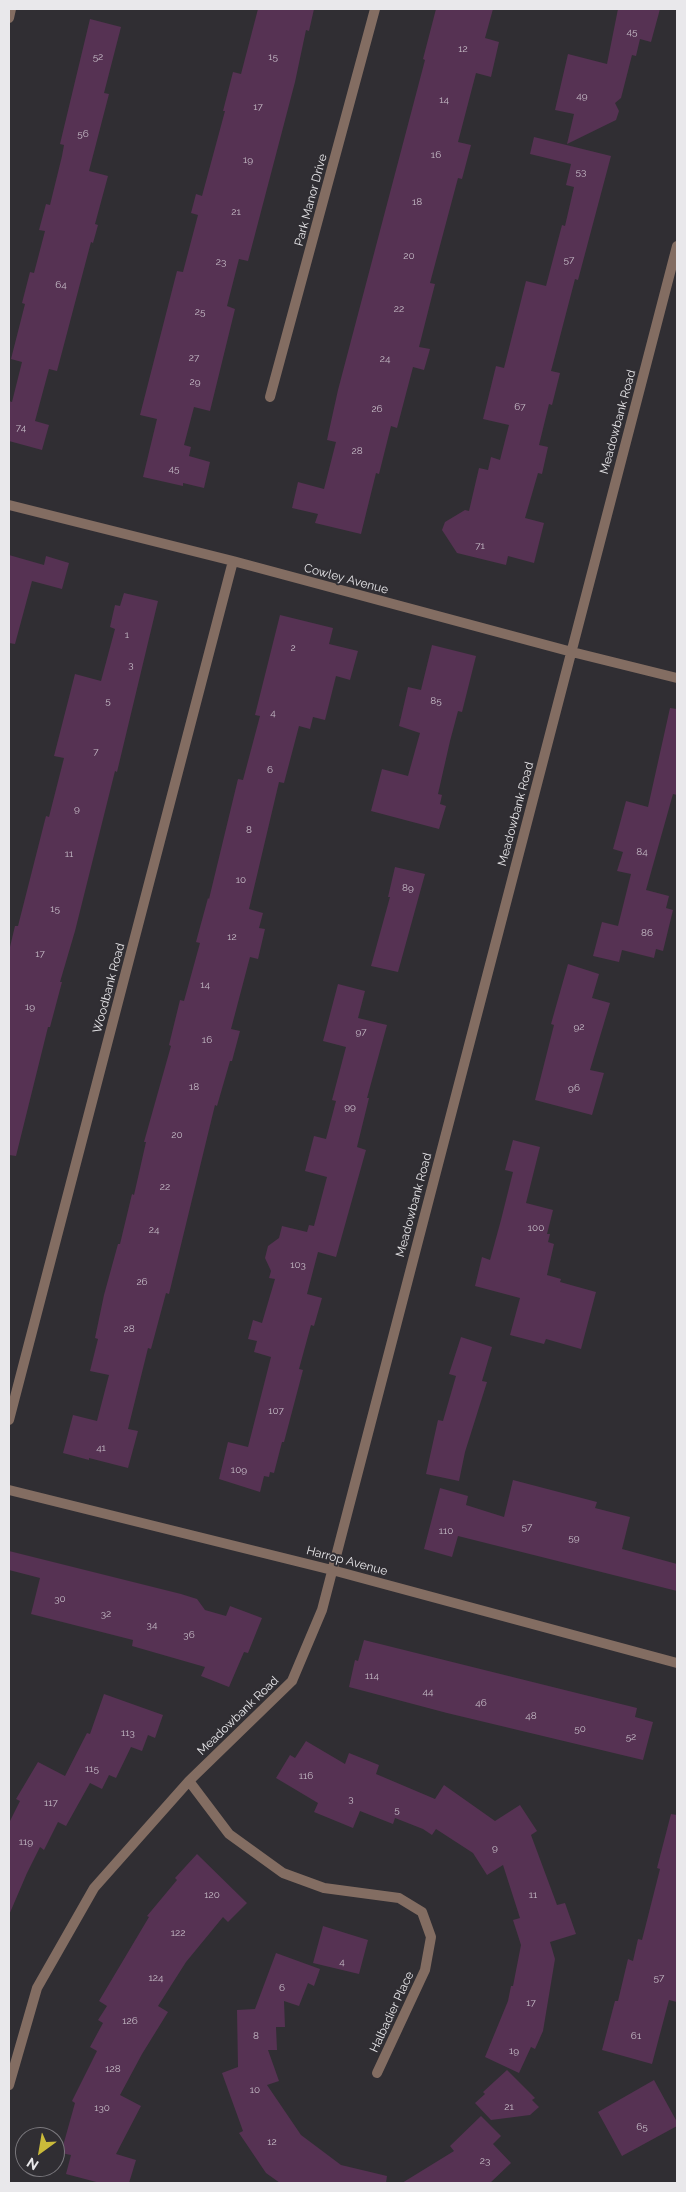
<!DOCTYPE html>
<style>
body{margin:0}
#map{position:relative;width:686px;height:2192px;overflow:hidden;background:#302e33;font-family:Raleway,sans-serif}
canvas{display:block}
.frame{position:absolute;inset:0;border:10px solid #e9e8eb;pointer-events:none}
.north{position:absolute;left:15px;top:2127px;width:50px;height:50px;box-sizing:border-box;background:#302e33;border:1px solid #7a787d;border-radius:50%;rotate:212deg;font-size:14px;font-weight:700;line-height:20px;text-align:center;color:#e9e8eb}
.north::after{content:'';display:block;margin:auto;width:18px;height:22px;background:#caba3a;clip-path:polygon(50% 0,100% 100%,50% 72%,0 100%)}
</style>
<div id="map">
<canvas width="686" height="2192"></canvas>
<div class="frame"></div>
<div class="north">N</div>
</div>
<script>
const c = document.querySelector('canvas').getContext('2d');
c.lineJoin = 'round';
function fill(path, color) {
  c.fillStyle = color;
  c.fill(path, 'evenodd');
}
function toPath(rows) {
  const path = new Path2D();
  for (const r of rows) {
    path.moveTo(r[0], r[1]);
    for (let i = 2; i < r.length; i += 2) path.lineTo(r[i], r[i + 1]);
  }
  return path;
}
function strokePath(path, color, width, dash) {
  c.strokeStyle = color;
  c.lineWidth = width;
  c.lineCap = dash ? 'butt' : 'round';
  c.setLineDash(dash || []);
  c.stroke(path);
}
function drawText(font, color, halo, rows, align = 'center') {
  c.font = font + ' Raleway,sans-serif';
  c.lineWidth = 4;
  c.setLineDash([]);
  c.textBaseline = 'middle';
  c.strokeStyle = halo;
  c.fillStyle = color;
  for (const [text, x, y, turn = 0] of rows) {
    c.save();
    c.translate(x, y);
    c.rotate((+turn || 0) * Math.PI / 180);
    c.textAlign = isNaN(turn) ? turn : align;
    if (halo) c.strokeText(text, 0, 0);
    c.fillText(text, 0, 0);
    c.restore();
  }
}
fill(toPath([
 [258,9,314,9,309,31,306,30,295,82,248,261,239,259,227,306,235,309,210,411,194,407,184,445,191,447,189,456,210,462,204,488,183,483,183,486,143,477,157,419,140,415,177,271,183,272,198,215,191,213,196,194,202,196,225,111,223,111,233,72,241,74],
 [436,9,493,9,485,38,499,42,491,77,476,73,458,142,471,145,462,179,458,178,430,283,435,284,419,347,430,349,424,370,413,367,397,428,391,426,379,474,376,473,361,534,315,523,318,514,292,508,298,482,324,489,336,442,327,440,338,390,425,60,423,59],
 [618,9,660,9,651,42,640,39,636,56,632,55,621,98,615,103,619,111,616,120,567,144,574,114,555,110,568,54,607,64],
 [90,19,121,27,104,93,109,94,89,171,108,176,95,224,98,225,93,243,91,242,57,371,49,369,35,421,49,425,42,450,9,441,9,401,12,402,22,362,11,359,25,304,22,303,30,272,34,273,45,231,39,230,46,204,50,205,62,156,64,145,60,144],
 [534,137,611,156,578,280,575,279,551,371,560,373,552,405,549,404,539,445,548,447,542,474,538,473,525,518,544,523,534,563,508,556,506,565,457,553,442,530,445,522,465,510,469,511,479,468,488,470,491,457,500,460,509,425,483,419,496,366,504,368,526,281,546,286,562,225,565,226,574,187,566,185,571,164,530,154],
 [9,555,44,565,46,556,69,563,62,589,32,581,15,644,9,643],
 [124,593,158,601,117,772,115,771,75,931,60,982,62,982,50,1027,48,1027,16,1156,9,1155,9,951,15,926,18,926,46,816,49,817,64,758,54,756,75,674,101,681,115,629,110,627,115,605,120,606],
 [280,615,333,628,329,644,358,651,350,680,336,676,325,720,313,717,310,729,299,726,284,783,279,782,249,909,263,913,259,928,265,929,258,959,250,957,231,1029,240,1031,232,1061,230,1061,217,1106,215,1105,169,1294,166,1293,151,1349,148,1348,128,1429,138,1431,128,1468,89,1458,89,1460,63,1453,73,1415,97,1421,109,1375,90,1371,98,1339,95,1338,104,1295,118,1244,120,1244,132,1194,134,1195,146,1142,144,1142,171,1046,169,1045,180,1000,184,1001,200,943,196,942,208,898,209,899,238,779,243,780,260,716,255,715],
 [432,645,476,656,462,712,458,711,450,741,438,794,442,795,440,804,446,806,439,829,371,811,382,769,408,776,420,733,399,726,408,687,421,690],
 [670,708,677,709,677,795,673,794,646,890,669,896,666,908,673,910,663,951,656,949,654,958,622,950,619,962,593,956,602,922,618,926,631,874,617,871,623,852,613,849,626,801,648,807],
 [395,867,425,874,398,972,371,966,390,897,388,897],
 [568,964,599,974,592,998,610,1003,590,1070,604,1073,592,1115,535,1100,554,1025,551,1024],
 [338,984,365,991,358,1018,387,1025,367,1098,369,1098,357,1147,366,1150,336,1257,318,1252,307,1294,322,1298,314,1326,311,1325,299,1369,303,1370,284,1442,282,1442,274,1473,270,1472,269,1477,264,1476,260,1492,219,1479,228,1442,248,1447,271,1357,254,1352,257,1341,248,1339,253,1320,262,1323,275,1279,269,1278,271,1271,265,1258,268,1246,279,1238,282,1226,307,1232,309,1225,314,1226,327,1177,305,1171,314,1136,326,1139,336,1101,332,1100,346,1047,323,1041],
 [513,1140,540,1147,526,1203,553,1210,547,1234,550,1234,548,1242,554,1244,547,1275,561,1279,560,1282,596,1292,581,1349,546,1339,544,1344,510,1335,520,1298,475,1286,482,1257,490,1260,501,1220,513,1172,505,1170],
 [461,1337,492,1347,482,1381,487,1382,465,1452,459,1481,426,1474,438,1420,443,1421,456,1376,449,1374],
 [513,1480,597,1502,595,1508,630,1517,622,1549,677,1564,677,1591,458,1536,452,1557,424,1549,440,1488,468,1496,466,1505,504,1517],
 [9,1551,181,1594,197,1599,205,1610,226,1616,230,1606,262,1618,248,1653,244,1652,229,1687,201,1676,205,1667,132,1646,133,1640,31,1614,40,1578,9,1570],
 [364,1640,637,1708,635,1717,653,1722,643,1760,447,1713,349,1687,355,1660,358,1661],
 [104,1694,163,1715,155,1738,148,1735,142,1751,131,1747,116,1778,109,1775,102,1789,90,1783,66,1826,58,1822,44,1850,40,1847,27,1873,9,1915,9,1823,20,1801,16,1799,38,1762,65,1776,87,1733,90,1734],
 [306,1741,345,1764,349,1753,379,1765,376,1774,435,1799,444,1785,495,1821,520,1805,537,1831,531,1835,557,1905,565,1903,576,1934,550,1942,555,1959,543,2031,535,2049,531,2047,519,2073,485,2057,508,2001,511,1986,513,1986,521,1945,513,1920,520,1918,503,1865,487,1875,473,1853,436,1829,432,1835,423,1829,395,1818,393,1824,360,1811,353,1828,314,1812,318,1803,276,1778,290,1755,295,1758],
 [671,1814,677,1815,677,2002,669,2000,652,2064,602,2050,615,2001,618,2001,628,1959,633,1961,638,1939,642,1940,660,1869,657,1868],
 [197,1854,247,1903,228,1922,223,1917,186,1962,158,2006,168,2012,142,2054,120,2095,141,2106,116,2154,136,2160,129,2183,100,2183,66,2174,71,2155,61,2153,75,2103,72,2101,97,2051,90,2047,103,2023,98,2020,107,2006,99,2001,149,1917,147,1916,177,1880,175,1878],
 [323,1926,368,1940,359,1974,313,1963],
 [276,1953,320,1969,314,1986,308,1983,299,2006,284,2001,285,2027,276,2027,277,2050,268,2050,279,2081,267,2085,301,2135,341,2165,387,2176,386,2183,280,2183,266,2173,239,2133,243,2131,222,2073,238,2067,237,2010,255,2009],
 [507,2070,535,2098,532,2100,539,2107,530,2115,491,2120,475,2103,485,2094,483,2092],
 [654,2080,677,2122,677,2126,622,2156,598,2112],
 [481,2116,501,2136,493,2144,511,2163,490,2183,402,2183,454,2151,450,2146]
]), '#563253');
strokePath(toPath([
 [9,18,11,9],
 [270,397,375,9],
 [9,505,233,561,572,652,677,678],
 [9,1420,233,561],
 [9,1490,332,1570,677,1663],
 [189,1781,229,1834,283,1873,324,1888,399,1898,422,1912,431,1937,425,1970,377,2073],
 [9,2085,37,1988,94,1888,189,1781,292,1681,322,1610,677,246]
]), '#836d62', 10);
drawText('10px', '#c4bac5', null, [
 ["45",632,32],
 ["12",463,49],
 ["52",98,57],
 ["15",273,57],
 ["49",582,96],
 ["14",444,100],
 ["17",258,107],
 ["56",83,134],
 ["16",436,155],
 ["19",248,160],
 ["53",581,172],
 ["18",417,202],
 ["21",236,212],
 ["20",409,256],
 ["57",569,260],
 ["23",221,262],
 ["64",61,285],
 ["22",399,309],
 ["25",200,312],
 ["27",194,358],
 ["24",385,359],
 ["29",195,382],
 ["67",520,407],
 ["26",377,409],
 ["74",21,428],
 ["28",357,451],
 ["45",174,469],
 ["71",480,546],
 ["1",127,635],
 ["2",293,648],
 ["3",131,665],
 ["5",108,701],
 ["85",436,701],
 ["4",273,713],
 ["7",96,752],
 ["6",270,770],
 ["9",77,809],
 ["8",249,830],
 ["84",642,852],
 ["11",69,854],
 ["10",241,880],
 ["89",408,888],
 ["15",55,909],
 ["86",647,933],
 ["12",232,937],
 ["17",40,954],
 ["14",205,985],
 ["19",30,1007],
 ["92",579,1027],
 ["97",361,1032],
 ["16",207,1040],
 ["18",194,1087],
 ["96",574,1088],
 ["99",350,1107],
 ["20",177,1135],
 ["22",165,1187],
 ["100",536,1228],
 ["24",154,1230],
 ["103",298,1265],
 ["26",142,1282],
 ["28",129,1329],
 ["107",276,1411],
 ["41",101,1448],
 ["109",239,1470],
 ["57",527,1527],
 ["110",446,1531],
 ["59",574,1538],
 ["30",60,1599],
 ["32",106,1614],
 ["34",152,1625],
 ["36",189,1635],
 ["114",372,1676],
 ["44",428,1692],
 ["46",481,1703],
 ["48",531,1716],
 ["50",580,1729],
 ["113",128,1733],
 ["52",631,1737],
 ["115",92,1769],
 ["116",306,1776],
 ["3",351,1799],
 ["117",51,1803],
 ["5",397,1810],
 ["119",26,1842],
 ["9",495,1848],
 ["120",212,1895],
 ["11",533,1895],
 ["122",178,1933],
 ["4",342,1962],
 ["124",156,1978],
 ["57",659,1978],
 ["6",282,1988],
 ["17",531,2003],
 ["126",130,2021],
 ["8",256,2036],
 ["61",636,2036],
 ["19",514,2051],
 ["128",113,2069],
 ["10",255,2090],
 ["21",509,2107],
 ["130",102,2108],
 ["65",642,2127],
 ["12",272,2142],
 ["23",485,2161]
]);
drawText('12px', '#e9e8eb', '#302e33', [
 ["Park Manor Drive",311,200,-75],
 ["Meadowbank Road",618,422,-75],
 ["Cowley Avenue",346,579,15],
 ["Meadowbank Road",516,814,-75],
 ["Woodbank Road",109,988,-75],
 ["Meadowbank Road",414,1205,-75],
 ["Harrop Avenue",347,1561,15],
 ["Meadowbank Road",238,1716,-44],
 ["Halbadier Place",392,2012,-65]
]);
</script>
